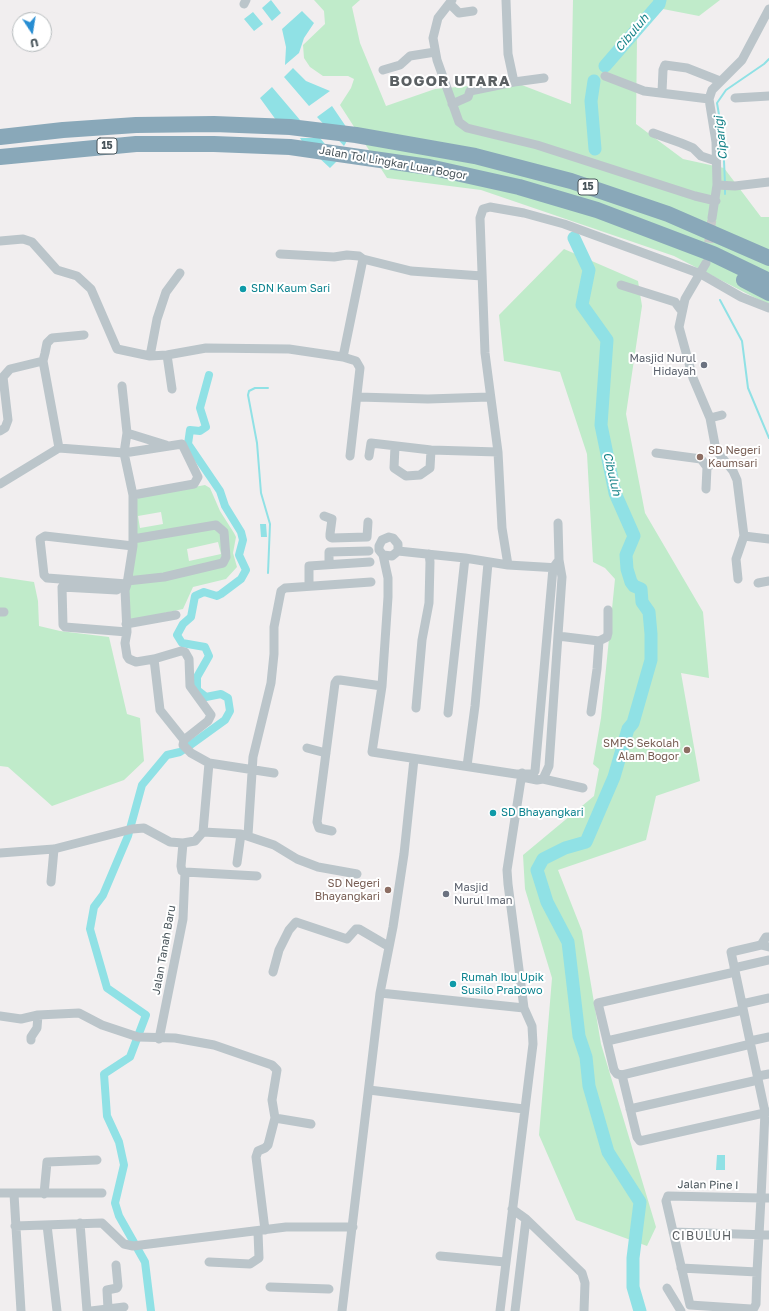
<!DOCTYPE html>
<style>
body{margin:0}
#map{position:relative;width:769px;height:1311px;overflow:hidden;background:#f1eeef;font-family:"Golos Text",sans-serif}
canvas{display:block}
.north{position:absolute;left:12px;top:12px;width:40px;height:40px;box-sizing:border-box;background:#fff;border:1px solid #b6bbbd;border-radius:50%;rotate:168deg;font-size:11px;font-weight:700;line-height:16px;text-align:center;color:#48545a}
.north::after{content:'';display:block;margin:auto;width:14px;height:18px;background:#278dd2;clip-path:polygon(50% 0,100% 100%,50% 72%,0 100%)}
</style>
<div id="map">
<canvas width="769" height="1311"></canvas>
<div class="north">U</div>
</div>
<script>
const c = document.querySelector('canvas').getContext('2d');
c.lineJoin = 'round';
function fill(path, color) {
  c.fillStyle = color;
  c.fill(path, 'evenodd');
}
function toPath(rows) {
  const path = new Path2D();
  for (const r of rows) {
    path.moveTo(r[0], r[1]);
    for (let i = 2; i < r.length; i += 2) path.lineTo(r[i], r[i + 1]);
  }
  return path;
}
function strokePath(path, color, width, dash) {
  c.strokeStyle = color;
  c.lineWidth = width;
  c.lineCap = dash ? 'butt' : 'round';
  c.setLineDash(dash || []);
  c.stroke(path);
}
function drawText(font, color, halo, rows, align = 'center') {
  c.font = font + ' "Golos Text",sans-serif';
  c.lineWidth = 4;
  c.setLineDash([]);
  c.textBaseline = 'middle';
  c.strokeStyle = halo;
  c.fillStyle = color;
  for (const [text, x, y, turn = 0] of rows) {
    c.save();
    c.translate(x, y);
    c.rotate((+turn || 0) * Math.PI / 180);
    c.textAlign = isNaN(turn) ? turn : align;
    if (halo) c.strokeText(text, 0, 0);
    c.fillText(text, 0, 0);
    c.restore();
  }
}
fill(toPath([
 [314,0,360,0,352,7,360,43,386,106,435,89,514,82,571,104,573,0,720,0,699,16,663,9,637,37,636,124,683,159,724,168,761,217,769,217,769,305,674,256,481,190,387,178,340,105,351,88,354,79,348,76,323,76,310,67,304,58,303,45,325,24,324,11],
 [564,249,638,281,642,306,626,414,645,513,703,612,709,678,681,673,700,781,656,796,646,840,558,870,582,931,601,1044,656,1227,647,1246,576,1220,539,1135,552,978,525,889,523,855,594,796,599,769,593,764,601,718,615,579,605,568,593,562,587,454,560,372,504,361,499,315],
 [205,485,210,488,220,511,234,533,236,537,233,553,237,567,226,579,193,587,183,609,132,620,126,615,136,500,139,497],
 [161,512,163,524,140,528,138,516],
 [218,542,221,554,189,561,187,549],
 [0,577,34,582,38,601,39,626,60,631,109,637,127,714,140,718,144,761,124,780,52,806,8,767,0,766]
]), '#c0ebca');
fill(toPath([
 [271,0,281,13,272,21,262,8],
 [302,11,314,23,304,38,299,53,285,65,286,47,282,29],
 [253,12,263,24,254,31,244,19],
 [293,68,306,81,330,91,309,106,284,77],
 [272,87,300,120,276,120,260,98],
 [332,106,351,134,344,146,317,117],
 [300,138,320,138,338,160,330,168,303,143],
 [260,524,266,524,267,537,261,537],
 [717,1155,725,1155,725,1170,716,1170]
]), '#90e1e5');
strokePath(toPath([
 [725,184,723,138,717,103,726,90,764,64,769,59],
 [725,188,725,194],
 [720,300,742,341,748,388,769,438],
 [268,573,270,524,261,493,257,443,248,395,249,391,255,388,268,388]
]), '#90e1e5', 2);
strokePath(toPath([
 [151,1311,145,1262,119,1216,115,1203,124,1165,119,1142,107,1116,104,1074,130,1057,146,1015,107,988,90,929,94,907,103,895,128,836,142,785,167,755,180,752,189,746,225,720,230,711,228,698,221,694,206,697,197,690,197,677,209,656,205,647,182,643,177,635,183,624,191,617,195,596,204,592,217,596,221,594,241,579,246,570,239,555,243,540,241,532,225,506,220,491,188,444,190,430,200,431,206,427,200,408,209,375]
]), '#90e1e5', 8);
strokePath(toPath([
 [605,66,659,4,660,0],
 [594,81,591,101,595,149],
 [574,238,589,270,582,305,607,340,601,425,615,493,634,536,626,555,627,569,631,582,634,586,641,589,642,602,649,612,651,634,651,660,633,723,628,729,614,777,586,842,565,848,543,859,537,870,547,902,568,942,579,1036,586,1057,589,1086,608,1152,640,1202,633,1258,633,1287,640,1311]
]), '#90e1e5', 13);
strokePath(toPath([
 [707,256,712,218]
]), '#c7c8ca', 9, [9, 4.5]);
strokePath(toPath([
 [452,0,438,18,433,38,437,60,459,122,467,128,537,145,695,196,716,201],
 [506,0,508,54,514,82],
 [244,4,246,0],
 [450,4,459,13,473,11],
 [383,70,400,65,410,56,435,52],
 [605,76,644,91,709,99],
 [662,92,663,70,665,65,687,68,720,81],
 [735,98,769,96],
 [452,104,468,97,470,91,514,82,544,78],
 [653,133,681,143,693,148,701,156,716,161],
 [717,185,735,186,769,182],
 [712,218,717,185,716,142,709,99,712,90,742,60,769,9],
 [0,241,23,239,32,242,57,270,77,276,91,289,117,349,150,356,167,355,206,348,289,349,343,357,356,361,360,368,350,456],
 [280,254,334,257,347,255,359,256,363,259,411,271,482,276],
 [706,263,685,299,679,327,693,378,710,418,716,450,733,471,737,480,744,536,769,539],
 [621,285,675,302,681,310],
 [167,355,172,389],
 [150,356,157,319,166,292,180,273],
 [343,357,363,259],
 [122,386,127,433,124,453,133,495,133,546,127,584,125,590,127,632,125,643,127,656,129,659,136,662,154,659,181,651,185,652,189,659,190,686,211,715,208,721,184,740,183,745,191,753,209,763,274,773],
 [358,397,428,399,489,397],
 [710,418,722,415],
 [0,431,5,428,8,420,3,377,10,369,43,361],
 [127,433,166,445],
 [395,446,394,468,406,476,420,475,430,468,431,450],
 [59,448,43,361,45,353,47,343,52,338,84,335],
 [656,453,701,459,707,467],
 [369,456,371,443,431,450,498,452],
 [0,484,59,448,124,453,182,444,198,477,194,484,133,495],
 [706,489,707,467,722,459],
 [324,516,332,519,330,534,330,537,332,538,367,537,368,522],
 [398,551,465,558,508,565,559,568],
 [383,555,392,556,398,551,398,544,393,538,389,537,382,540,379,546,379,550,383,555,388,578,388,597,382,686,372,752,516,774,533,774,535,771,553,568,559,560],
 [329,564,329,552,369,551],
 [508,565,502,528,498,452,485,353,480,218,483,209,490,207,524,213,564,224,701,274,741,297,769,308],
 [738,579,736,559,744,536],
 [127,581,164,577,223,563,226,557,224,532,216,525,133,539],
 [758,583,769,581],
 [127,584,47,578,44,575,40,539,45,536,133,546],
 [309,586,309,566,370,562],
 [117,590,62,587,63,625,65,627,127,632],
 [0,612,4,612],
 [126,624,176,615],
 [558,636,599,641,607,637,608,633,608,610],
 [154,659,160,710,184,740],
 [416,708,422,640,429,603,430,562,429,554],
 [591,712,597,669,599,641],
 [448,713,465,558],
 [307,748,326,753],
 [467,766,475,706,488,563],
 [522,777,537,780,543,779,549,766,562,577,559,560,558,523],
 [543,779,583,788],
 [332,831,319,828,317,822,335,683,337,680,340,680,382,686],
 [203,832,241,834,237,863],
 [241,834,274,845,297,859,318,867,357,874],
 [248,835,253,757,271,683,274,654,274,627,281,591,285,588,371,582],
 [0,853,54,849,132,829,144,828,170,842,183,843,195,841,203,832,209,763],
 [185,872,257,876],
 [51,882,54,849],
 [761,945,766,937,769,937],
 [769,947,761,945,731,952,765,1112,761,1198,757,1272,756,1304,754,1308,751,1309,690,1305,666,1201,668,1196,761,1198,769,1198],
 [734,968,769,960],
 [273,972,279,950,289,930,296,922,347,939,356,929,359,929,388,946],
 [735,972,598,1003,614,1070,617,1074,622,1075,637,1137,640,1141,769,1112],
 [380,993,524,1008],
 [742,1004,769,998],
 [0,1016,21,1019,38,1015,79,1013,102,1025,138,1037,175,1038,214,1045,272,1065,277,1070,272,1100,275,1118,268,1145,265,1148,258,1151,256,1157,265,1230],
 [159,1039,183,919,185,872,182,871,181,866,183,843],
 [31,1040,31,1037,37,1028,38,1015],
 [607,1041,743,1010],
 [750,1041,769,1037],
 [622,1075,751,1044],
 [758,1076,769,1074],
 [369,1090,524,1109],
 [630,1109,758,1080],
 [275,1118,311,1124],
 [0,1193,102,1193],
 [14,1194,21,1311],
 [44,1194,47,1162,97,1160],
 [512,1209,526,1219,582,1273,585,1283,584,1311],
 [80,1223,87,1311],
 [47,1225,57,1311],
 [15,1226,102,1223,124,1244,133,1246,286,1227,353,1227],
 [673,1232,769,1235],
 [440,1256,505,1262],
 [209,1262,250,1264,259,1258,258,1232],
 [681,1268,757,1272],
 [270,1287,329,1289],
 [667,1288,681,1311],
 [108,1309,107,1290,117,1288,118,1286,116,1265],
 [91,1311,124,1307],
 [342,1311,380,993,393,927,404,854,414,759],
 [500,1311,533,1044,532,1026,524,1008,508,884,507,870,522,773],
 [515,1311,526,1219]
]), '#bbc5ca', 9);
strokePath(toPath([
 [0,137,63,130,136,125,214,124,290,127,356,135,475,156,571,181,668,214,769,258],
 [0,157,136,144,214,144,290,147,429,167,519,187,597,210,713,254,769,281],
 [744,280,769,293]
]), '#89a8b9', 16);
for (const [x, y, r, color] of [
 [243,289,4,"#0f9aa8"],
 [704,365,4,"#6b7280"],
 [700,457,4,"#8d6e63"],
 [687,750,4,"#8d6e63"],
 [493,813,4,"#0f9aa8"],
 [388,890,4,"#8d6e63"],
 [446,894,4,"#6b7280"],
 [453,984,4,"#0f9aa8"]
]) {
  const dot = new Path2D();
  dot.arc(x, y, r, 0, 2 * Math.PI);
  c.fillStyle = color;
  c.fill(dot);
  strokePath(dot, '#fff', 1.5);
}
for (const [x, y, w] of [
 [107,146,20],
 [588,187,20]
]) {
  const box = new Path2D();
  box.roundRect(x - w / 2, y - 8, w, 16, 3);
  c.fillStyle = '#fff';
  c.fill(box);
  strokePath(box, '#48545a', 1);
}
drawText('bold 10px', '#48545a', null, [
 ["15",107,146],
 ["15",588,187]
]);
drawText('11px', '#48545a', '#fff', [
 ["Jalan Tol Lingkar Luar Bogor",393,163,10],
 ["Jalan Tanah Baru",164,950,-80],
 ["Jalan Pine I",708,1185,1]
]);
drawText('11px', '#0d838f', '#fff', [
 ["SDN Kaum Sari",251,289],
 ["SD Bhayangkari",501,813],
 ["Rumah Ibu Upik",461,978],
 ["Susilo Prabowo",461,991]
], 'left');
drawText('11px', '#5b616d', '#fff', [
 ["Masjid Nurul",696,359],
 ["Hidayah",696,372],
 ["Masjid",454,888,"left"],
 ["Nurul Iman",454,901,"left"]
], 'right');
drawText('11px', '#785e54', '#fff', [
 ["SD Negeri",708,451,"left"],
 ["Kaumsari",708,464,"left"],
 ["SMPS Sekolah",679,744],
 ["Alam Bogor",679,757],
 ["SD Negeri",380,884],
 ["Bhayangkari",380,897]
], 'right');
drawText('italic 12px', '#168389', '#fff', [
 ["Cibuluh",632,33,-50],
 ["Ciparigi",721,138,-96],
 ["Cibuluh",612,474,77]
]);
c.letterSpacing = '1px';
drawText('12px', '#5b6063', '#fff', [
 ["CIBULUH",702,1236]
]);
c.letterSpacing = '0px';
c.letterSpacing = '1px';
drawText('bold 15px', '#5b6063', '#fff', [
 ["BOGOR UTARA",450,81]
]);
c.letterSpacing = '0px';
</script>
